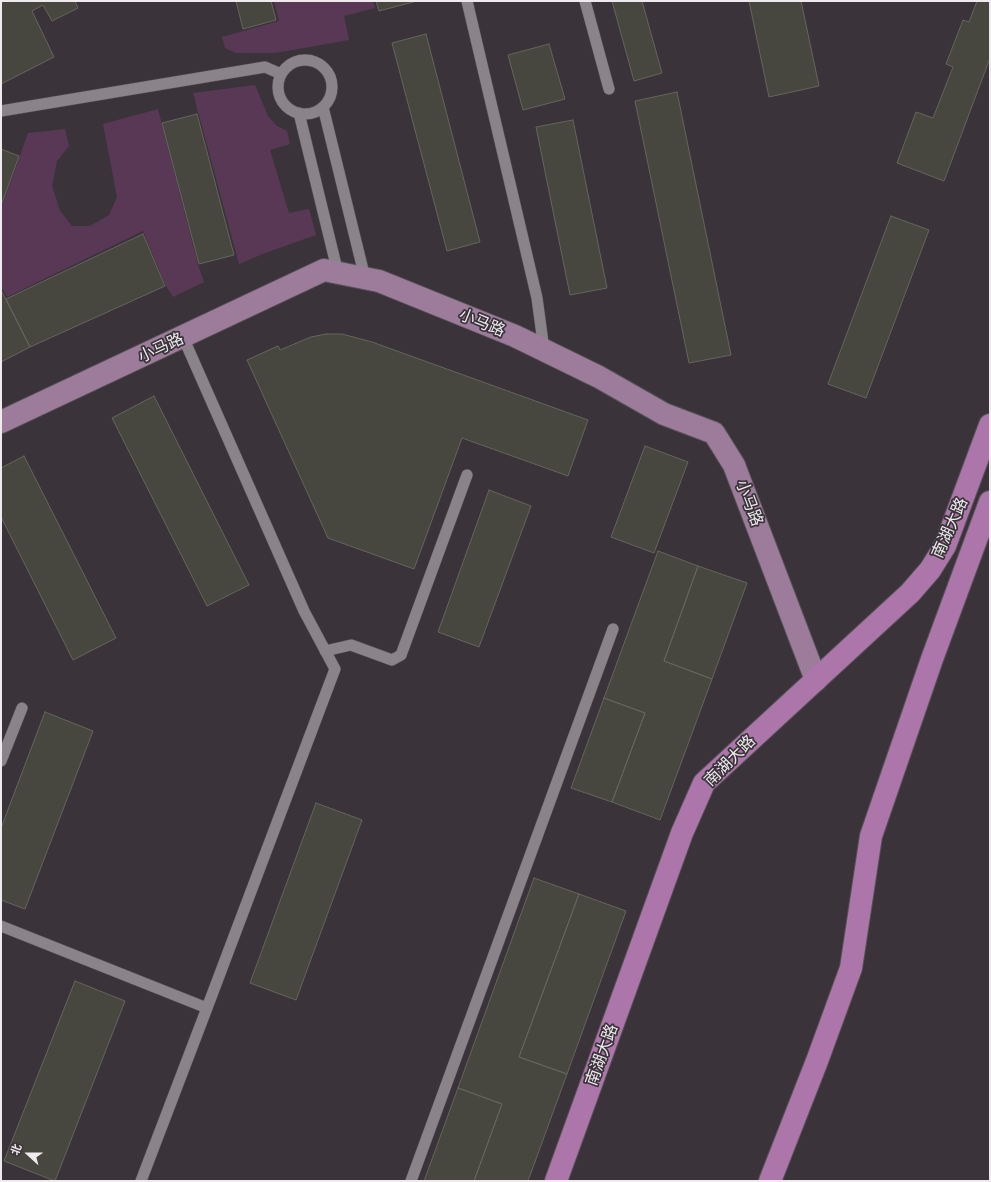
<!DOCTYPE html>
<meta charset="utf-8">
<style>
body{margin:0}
#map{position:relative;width:991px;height:1182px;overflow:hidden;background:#3a343a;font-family:"Alegreya Sans","Noto Sans SC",sans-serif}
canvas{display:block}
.frame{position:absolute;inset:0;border:2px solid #eeeaee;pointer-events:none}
.north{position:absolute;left:8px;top:1134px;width:40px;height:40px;-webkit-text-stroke:3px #3a343a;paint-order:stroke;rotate:291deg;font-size:11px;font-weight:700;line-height:16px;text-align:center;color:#eeeaee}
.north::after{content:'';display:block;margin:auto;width:14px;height:18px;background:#eeeaee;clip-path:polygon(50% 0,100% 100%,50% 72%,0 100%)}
</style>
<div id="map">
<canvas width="991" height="1182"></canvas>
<div class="frame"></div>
<div class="north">北</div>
</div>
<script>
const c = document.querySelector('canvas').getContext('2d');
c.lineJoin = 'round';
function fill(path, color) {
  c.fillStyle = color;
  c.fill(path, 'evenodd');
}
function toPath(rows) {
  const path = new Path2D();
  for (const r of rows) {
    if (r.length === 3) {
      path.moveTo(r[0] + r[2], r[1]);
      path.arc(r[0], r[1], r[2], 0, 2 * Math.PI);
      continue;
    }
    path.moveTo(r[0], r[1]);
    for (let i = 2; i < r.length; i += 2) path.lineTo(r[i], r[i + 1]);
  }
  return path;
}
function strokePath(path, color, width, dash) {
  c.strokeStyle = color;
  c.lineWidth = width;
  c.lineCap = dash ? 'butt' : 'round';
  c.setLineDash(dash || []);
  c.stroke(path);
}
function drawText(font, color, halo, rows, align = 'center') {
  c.font = font + ' "Alegreya Sans","Noto Sans SC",sans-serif';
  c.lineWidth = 3.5;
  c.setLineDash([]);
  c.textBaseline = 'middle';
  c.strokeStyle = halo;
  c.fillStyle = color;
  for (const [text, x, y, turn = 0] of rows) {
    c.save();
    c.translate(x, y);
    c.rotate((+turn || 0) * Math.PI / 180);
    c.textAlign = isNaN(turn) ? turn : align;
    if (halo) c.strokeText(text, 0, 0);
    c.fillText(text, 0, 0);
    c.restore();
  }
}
fill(toPath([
 [274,1,373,1,375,8,344,16,349,40,275,53,236,53,225,48,222,37,279,21],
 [255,85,268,116,277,126,287,131,290,144,270,150,289,213,309,209,316,235,265,253,239,264,193,93],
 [158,109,198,265,204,282,173,297,166,286,143,231,7,297,1,286,1,209,28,133,65,129,69,146,57,161,52,186,60,211,72,226,90,226,109,215,117,197,103,124]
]), '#593856');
const building = toPath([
 [1,1,75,1,78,8,52,21,43,5,32,11,54,57,1,84,1,1],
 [236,1,271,1,276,20,243,29,236,1],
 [376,1,417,1,379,11,376,1],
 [612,1,642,1,662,73,634,81,612,1],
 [749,1,801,1,819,86,769,97,749,1],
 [977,1,990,1,990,58,944,181,897,163,916,112,933,118,953,67,946,64,963,20,969,22,977,1],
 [426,34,480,242,447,251,392,43,426,34],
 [549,44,565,99,523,110,508,55,549,44],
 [677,92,731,355,689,363,635,101,677,92],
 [197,114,234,255,199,264,162,123,197,114],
 [573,120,607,288,570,295,536,127,573,120],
 [1,149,19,156,1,206,1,149],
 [891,216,929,230,866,398,828,384,891,216],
 [143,234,165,286,30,347,6,299,143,234],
 [1,290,30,347,1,362,1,290],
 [326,334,342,334,372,342,588,420,568,476,462,438,414,569,328,538,247,360,278,346,280,350,311,337,326,334],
 [154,396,249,585,207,606,112,418,154,396],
 [645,446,688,462,654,553,611,537,645,446],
 [24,456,116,638,73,660,1,517,1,468,24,456],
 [489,490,531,506,479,647,438,632,489,490],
 [658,551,698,566,664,661,712,679,660,820,612,802,645,713,604,698,658,551],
 [698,566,747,583,712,679,664,661,698,566],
 [604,698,645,713,612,802,571,788,604,698],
 [45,712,93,731,25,909,1,900,1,828,45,712],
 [316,803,362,820,296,1000,250,983,316,803],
 [534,878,579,894,519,1057,567,1074,528,1181,474,1181,502,1104,458,1088,534,878],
 [579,894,626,911,567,1074,519,1057,579,894],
 [75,981,125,1001,55,1181,4,1161,75,981],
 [458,1088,502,1104,474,1181,424,1181,458,1088]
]);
fill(building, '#48473f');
strokePath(building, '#65655d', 1);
const lane = toPath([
 [467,1,537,298,544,350],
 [585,1,609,89],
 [305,87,27],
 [323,107,365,278],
 [1,111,265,67,281,74],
 [299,113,338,273],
 [183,337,304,611,335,669,207,1008],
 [325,651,351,645,392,660,401,655,467,475],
 [1,761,22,708],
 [1,926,207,1008,141,1181],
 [411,1181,613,629]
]);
const secondary = toPath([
 [1,422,324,270,379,281,515,336,599,377,664,414,714,433,734,465,816,680]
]);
const primary = toPath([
 [556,1181,682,833,704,783,910,593,930,570,945,546,990,425],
 [770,1181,817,1061,851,968,871,836,932,659,990,502]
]);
strokePath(lane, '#565256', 12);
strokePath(secondary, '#565256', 24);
strokePath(primary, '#565256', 24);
strokePath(lane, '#8a8389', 11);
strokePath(secondary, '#9c7c9a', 22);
strokePath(primary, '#ad76aa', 22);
drawText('16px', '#eeeaee', '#3a343a', [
 ["小马路",482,323,22],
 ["小马路",161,348,-25],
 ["小马路",749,503,69],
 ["南湖大路",950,528,-66],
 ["南湖大路",730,761,-45],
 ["南湖大路",602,1055,-70]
]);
</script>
